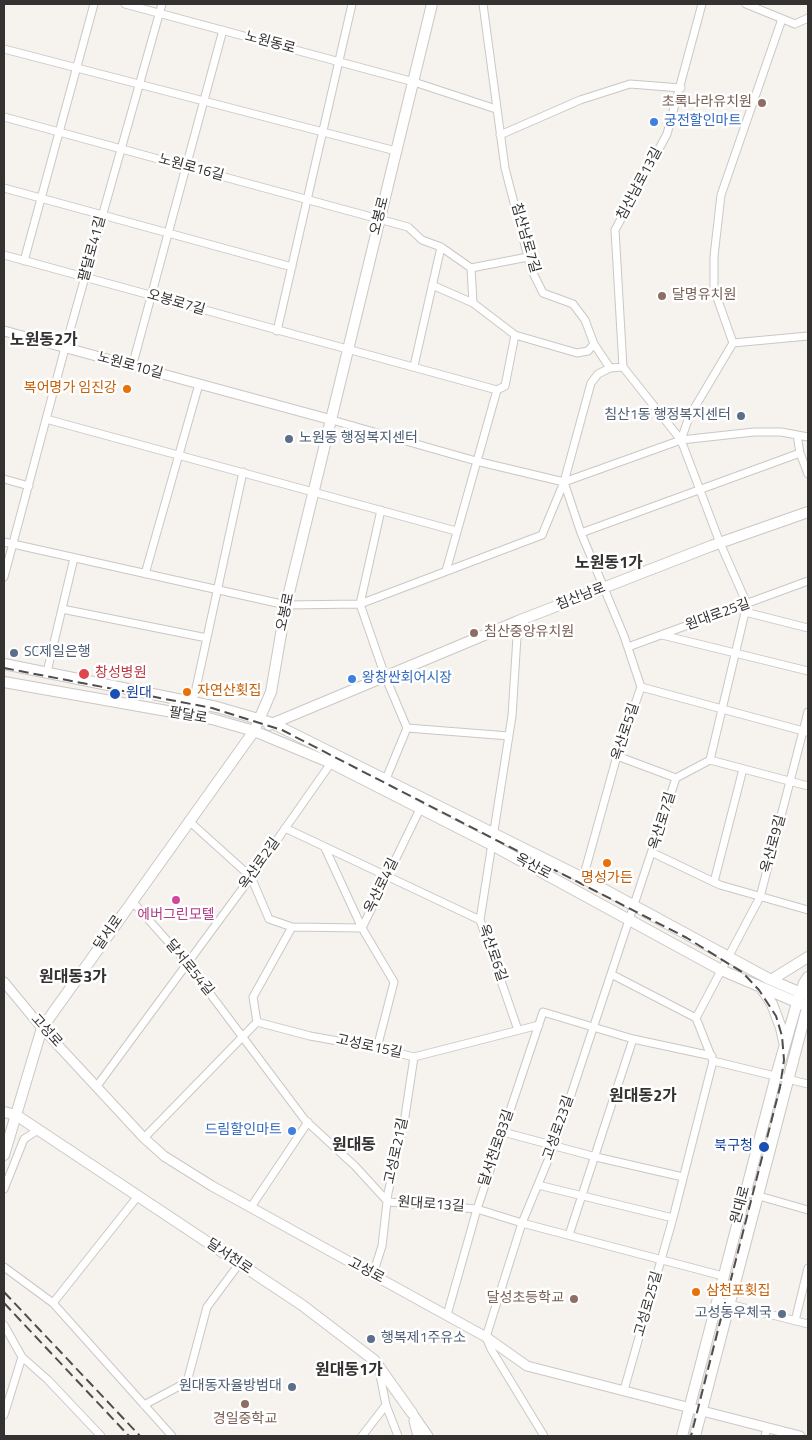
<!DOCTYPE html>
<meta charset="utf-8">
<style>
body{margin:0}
#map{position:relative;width:812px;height:1440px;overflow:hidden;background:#f6f2ee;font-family:"Titillium Web",sans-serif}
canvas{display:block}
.frame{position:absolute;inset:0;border:5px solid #343231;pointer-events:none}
</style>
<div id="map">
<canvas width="812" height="1440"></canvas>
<div class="frame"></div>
</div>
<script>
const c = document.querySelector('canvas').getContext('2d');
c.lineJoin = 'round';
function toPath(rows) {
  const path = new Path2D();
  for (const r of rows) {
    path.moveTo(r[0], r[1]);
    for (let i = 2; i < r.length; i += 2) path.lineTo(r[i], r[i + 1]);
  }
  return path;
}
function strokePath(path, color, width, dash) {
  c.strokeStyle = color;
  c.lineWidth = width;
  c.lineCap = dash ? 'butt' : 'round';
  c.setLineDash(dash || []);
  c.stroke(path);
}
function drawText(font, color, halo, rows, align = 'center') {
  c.font = font + ' "Titillium Web","Noto Sans KR",sans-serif';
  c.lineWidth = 5;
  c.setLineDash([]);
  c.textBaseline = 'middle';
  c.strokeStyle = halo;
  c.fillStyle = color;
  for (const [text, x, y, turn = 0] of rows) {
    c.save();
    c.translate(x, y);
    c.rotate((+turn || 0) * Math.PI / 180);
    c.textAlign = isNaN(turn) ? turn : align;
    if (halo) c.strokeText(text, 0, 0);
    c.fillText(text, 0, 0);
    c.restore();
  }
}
const minor = toPath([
 [125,4,414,82,496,109],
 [483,4,505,168,531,269,543,293,573,304,585,320,594,344,610,368],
 [746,4,795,24,808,18],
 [4,49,396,151],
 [4,117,408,227,422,240,441,247,471,268,528,257],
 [500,135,580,100,630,84,681,88],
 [4,188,292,267],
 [4,255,497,390],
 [24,261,94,4],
 [471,268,473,303],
 [432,285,473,303,515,335,577,353,588,351,594,344],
 [277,331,352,4],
 [733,343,714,289,714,256,721,195,782,19],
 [414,366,441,247],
 [132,367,223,30],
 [46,419,456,531],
 [332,420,476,461,564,482],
 [797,435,800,453,808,474],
 [681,440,623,367,615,230,667,134,702,4],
 [4,479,29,486],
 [564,482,581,533,624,636,641,687,617,756,583,878],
 [564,482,681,440,754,432,781,432,808,437],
 [381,510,360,604,385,676,407,728],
 [581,533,800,453],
 [4,542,286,605,360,604,542,535,564,482,591,383,598,374,610,368,623,367],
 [446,571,497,390,505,386,515,335],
 [145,574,199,384],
 [4,577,65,348,162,4],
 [62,609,207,638],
 [745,612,808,628],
 [518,621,512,716,480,920,518,1030],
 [662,635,808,671],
 [628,647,808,581],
 [47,672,74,558],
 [641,687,807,732],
 [193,702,243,472],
 [407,728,509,736],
 [617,756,676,778],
 [710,760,808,786],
 [386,779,407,728],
 [189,821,251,877,269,919,292,927,362,928],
 [285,828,480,920],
 [325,848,362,928,394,982,377,1048],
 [653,853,720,885,808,910],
 [714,882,743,769],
 [132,901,187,963,305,1120,355,1166,388,1202,477,1209,522,1223,723,1276],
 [362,928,420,809],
 [611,974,696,1018,713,1061,808,1084],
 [696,1018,760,897,808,712],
 [257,1022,310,1036,377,1048,414,1057,539,1025],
 [257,1022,253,997,292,927],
 [97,1086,251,877,331,763],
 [503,1132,596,1157,683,1177],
 [144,1138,257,1022],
 [538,1185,673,1218],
 [4,1189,24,1139,38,1130],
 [745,1192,808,1210],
 [251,1207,308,1122],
 [569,1235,633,1039],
 [4,1267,53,1303,172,1436],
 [373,1274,382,1246,388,1193,404,1123,414,1057],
 [717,1301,808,1324],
 [53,1303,138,1196],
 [447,1315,477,1209,543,1012,633,1039,712,1056],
 [795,1321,808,1268],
 [4,1325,22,1357,48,1380,101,1436],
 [379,1370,386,1405,398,1436],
 [624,1390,673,1218,713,1061],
 [144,1405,187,1382,207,1307,239,1264],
 [4,1415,22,1357],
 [362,1436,386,1405],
 [544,1436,491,1349,486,1337,522,1223,554,1146,676,778,710,760,747,604,720,543,681,440,689,417,733,343,808,336],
 [765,1436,767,1428]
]);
const tertiary = toPath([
 [4,331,332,420],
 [4,982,42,1028,144,1138,164,1156,212,1186,486,1337,527,1366,800,1436],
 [412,1413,428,1436],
 [414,1421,418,1436]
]);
const secondary = toPath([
 [4,664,217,707,272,723,583,878,771,980,808,996],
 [4,682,212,719,254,731,331,763,492,845,721,970,808,1007],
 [269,725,518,621,711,546,808,512],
 [771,980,808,957],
 [762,989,772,1004,781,1028,784,1042],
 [4,1112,16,1115,302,1305,374,1360,412,1413],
 [4,1155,42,1028,254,731,271,692,286,605,432,4],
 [682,1436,776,1076,797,1003,804,983,808,977],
 [695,1436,808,1004]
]);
strokePath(minor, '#cbc7c4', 9);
strokePath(tertiary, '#cbc7c4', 11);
strokePath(secondary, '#cbc7c4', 12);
strokePath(minor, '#fff', 7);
strokePath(tertiary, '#fff', 9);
strokePath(secondary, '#fff', 10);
strokePath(toPath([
 [4,668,212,708,282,730,687,938,742,972,759,990,776,1016,782,1036,784,1060,780,1087,691,1436],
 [4,1292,140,1436],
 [4,1303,129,1436]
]), '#504d4c', 2, [10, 5]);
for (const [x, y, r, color] of [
 [762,103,5,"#8d6e63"],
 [654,122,5,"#3f7fe0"],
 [662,296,5,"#8d6e63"],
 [127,389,5,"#e8710a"],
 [741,416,5,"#5c6f8a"],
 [289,439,5,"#5c6f8a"],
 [474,633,5,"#8d6e63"],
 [14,653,5,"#5c6f8a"],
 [84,674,6,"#e0444e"],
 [352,679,5,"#3f7fe0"],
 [187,692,5,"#e8710a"],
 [115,694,6,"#1a4fb4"],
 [607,863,5,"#e8710a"],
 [176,900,5,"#d1479c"],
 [292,1131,5,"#3f7fe0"],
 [764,1147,6,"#1a4fb4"],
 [696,1292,5,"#e8710a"],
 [574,1299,5,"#8d6e63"],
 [782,1314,5,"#5c6f8a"],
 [371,1339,5,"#5c6f8a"],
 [292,1387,5,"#5c6f8a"],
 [245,1404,5,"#8d6e63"]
]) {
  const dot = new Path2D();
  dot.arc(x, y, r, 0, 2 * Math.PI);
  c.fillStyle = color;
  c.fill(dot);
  strokePath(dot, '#fff', 2);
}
drawText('14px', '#343231', '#fff', [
 ["노원동로",270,43,15],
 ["노원로16길",191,168,15],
 ["침산남로13길",640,184,-62],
 ["오봉로",380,216,-76],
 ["침산남로7길",525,238,74],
 ["팔달로41길",93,249,-75],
 ["오봉로7길",176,303,16],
 ["노원로10길",130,366,15],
 ["침산남로",581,597,-21],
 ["오봉로",286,612,-78],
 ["원대로25길",718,615,-20],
 ["팔달로",188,716,10],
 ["옥산로5길",626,732,-72],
 ["옥산로7길",663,821,-73],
 ["옥산로9길",774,844,-75],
 ["옥산로2길",260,864,-55],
 ["옥산로",533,867,28],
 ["옥산로4길",382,886,-64],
 ["달서로",109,933,-55],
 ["옥산로6길",492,953,71],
 ["달서로54길",189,968,51],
 ["고성로",46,1031,48],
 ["고성로15길",369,1047,12],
 ["고성로23길",559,1128,-71],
 ["달서천로83길",497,1148,-71],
 ["고성로21길",397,1151,-78],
 ["원대로13길",431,1205,4],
 ["원대로",741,1205,-75],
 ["달서천로",229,1257,34],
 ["고성로",366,1271,28],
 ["고성로25길",649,1304,-74]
]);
drawText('14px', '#785e54', '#fff', [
 ["초록나라유치원",752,103],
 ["달명유치원",672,296,"left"],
 ["침산중앙유치원",484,633,"left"],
 ["달성초등학교",564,1299],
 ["경일중학교",245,1420,"center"]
], 'right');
drawText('14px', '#366cbe', '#fff', [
 ["궁전할인마트",664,122],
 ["왕창싼회어시장",362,679],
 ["드림할인마트",282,1131,"right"]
], 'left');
drawText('14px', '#c56008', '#fff', [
 ["복어명가 임진강",117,389,"right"],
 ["자연산횟집",197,692],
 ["명성가든",607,879,"center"],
 ["삼천포횟집",706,1292]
], 'left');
drawText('14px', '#4e5e75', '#fff', [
 ["침산1동 행정복지센터",731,416],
 ["노원동 행정복지센터",299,439,"left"],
 ["SC제일은행",24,653,"left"],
 ["고성동우체국",772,1314],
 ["행복제1주유소",381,1339,"left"],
 ["원대동자율방범대",282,1387]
], 'right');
drawText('14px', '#be3a42', '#fff', [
 ["창성병원",95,674]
], 'left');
drawText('14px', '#164399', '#fff', [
 ["원대",126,694],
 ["북구청",753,1147,"right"]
], 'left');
drawText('14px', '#b23c85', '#fff', [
 ["에버그린모텔",176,916]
]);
drawText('bold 16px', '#343231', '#fff', [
 ["노원동2가",44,341],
 ["노원동1가",609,564],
 ["원대동3가",73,978],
 ["원대동2가",643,1097],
 ["원대동",354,1146],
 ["원대동1가",349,1371]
]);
</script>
